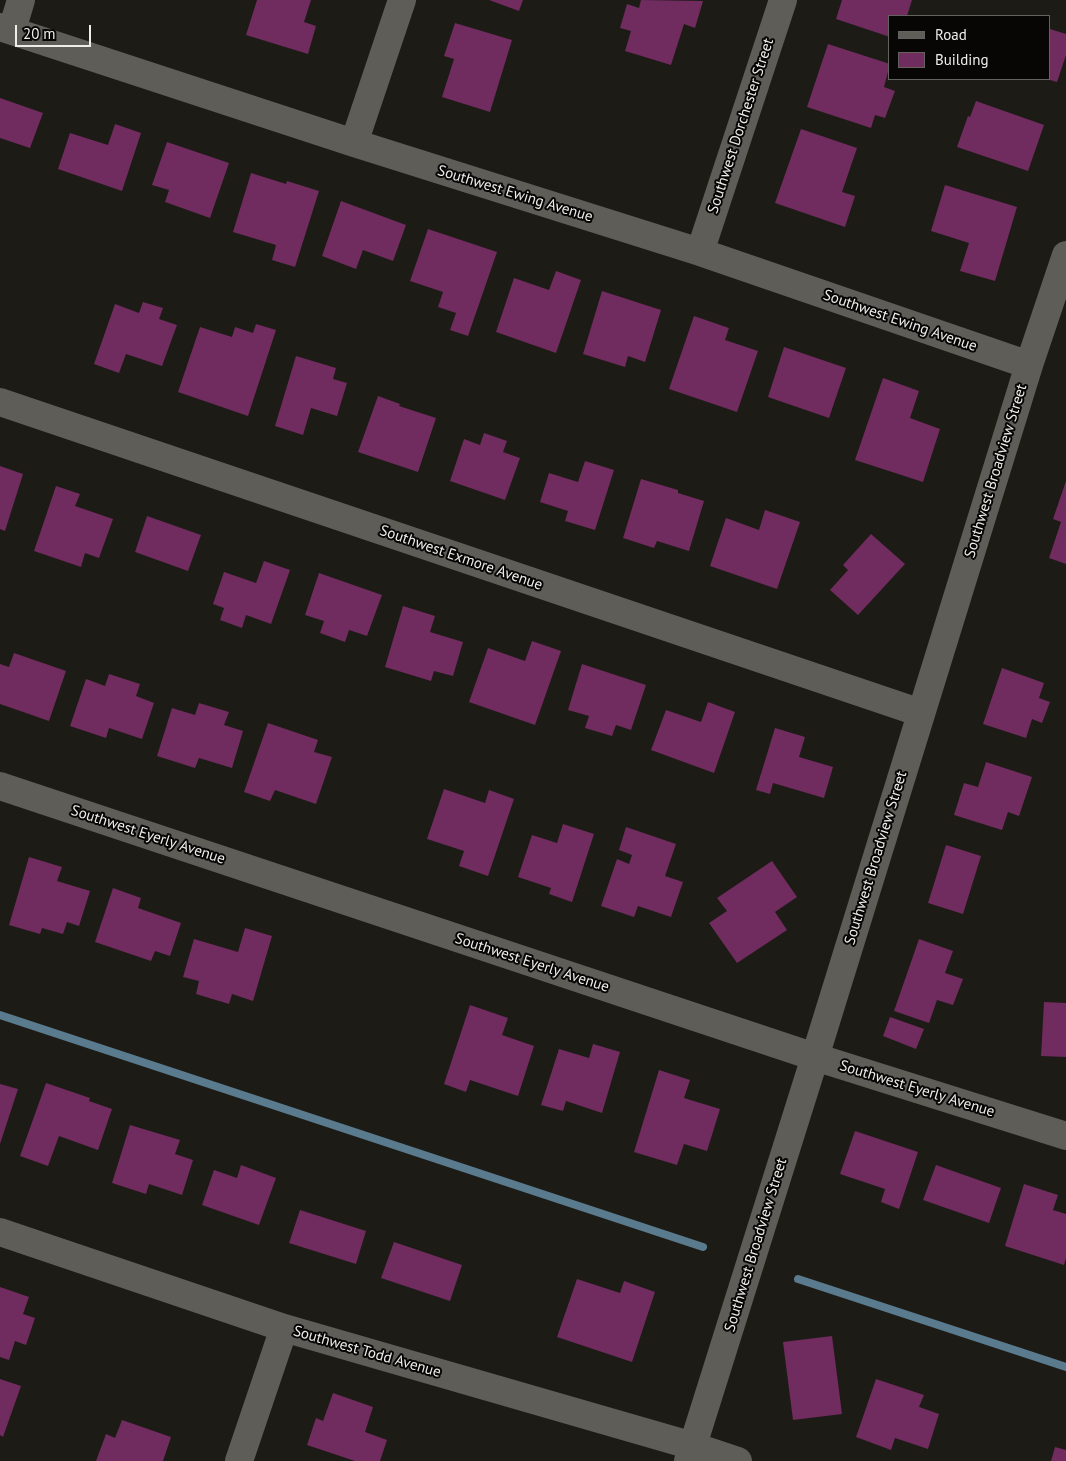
<!DOCTYPE html>
<style>
body{margin:0}
#map{position:relative;width:1066px;height:1461px;overflow:hidden;background:#1d1b16;font-family:"PT Sans",sans-serif}
canvas{display:block}
.legend{position:absolute;left:888px;top:15px;width:162px;height:65px;box-sizing:border-box;background:#070605;border:1px solid #636260;margin:0;padding:6px 9px;list-style:none;font-size:15px;color:#eeede9}
.legend li{display:flex;align-items:center;gap:10px;height:25px}
.legend b{width:25px;border:1px solid #636260}
.scale{position:absolute;left:15px;top:25px;width:76px;height:22px;box-sizing:border-box;border:2px solid #eeede9;border-top:0;padding-left:6px;font-size:15px;line-height:18px;white-space:nowrap;color:#eeede9;-webkit-text-stroke:4px #070605;paint-order:stroke}
</style>
<div id="map">
<canvas width="1066" height="1461"></canvas>
<ul class="legend">
<li><b style="height:6px;background:#5f5d57"></b>Road</li>
<li><b style="height:14px;background:#702b5f"></b>Building</li>
</ul>
<div class="scale">20 m</div>
</div>
<script>
const c = document.querySelector('canvas').getContext('2d');
c.lineJoin = 'round';
function toPath(rows) {
  const path = new Path2D();
  for (const r of rows) {
    path.moveTo(r[0], r[1]);
    for (let i = 2; i < r.length; i += 2) path.lineTo(r[i], r[i + 1]);
  }
  return path;
}
function strokePath(path, color, width, dash) {
  c.strokeStyle = color;
  c.lineWidth = width;
  c.lineCap = dash ? 'butt' : 'round';
  c.setLineDash(dash || []);
  c.stroke(path);
}
function fill(path, color) {
  c.fillStyle = color;
  c.fill(path, 'evenodd');
}
function drawText(font, color, halo, rows, align = 'center') {
  c.font = font + ' "PT Sans",sans-serif';
  c.lineWidth = 4;
  c.setLineDash([]);
  c.textBaseline = 'middle';
  c.strokeStyle = halo;
  c.fillStyle = color;
  for (const [text, x, y, turn = 0] of rows) {
    c.save();
    c.translate(x, y);
    c.rotate((+turn || 0) * Math.PI / 180);
    c.textAlign = isNaN(turn) ? turn : align;
    if (halo) c.strokeText(text, 0, 0);
    c.fillText(text, 0, 0);
    c.restore();
  }
}
strokePath(toPath([
 [0,1015,703,1247],
 [798,1279,1066,1367]
]), '#5a7a8d', 8);
fill(toPath([
 [257,0,311,0,304,22,316,26,308,54,246,35],
 [489,0,523,0,519,11],
 [641,0,703,1,695,28,684,24,671,65,625,51,631,31,620,28,627,4,639,8],
 [842,0,912,0,907,16,890,16,890,37,836,19],
 [455,23,512,40,490,112,442,97,454,59,444,56],
 [1050,29,1066,34,1066,55,1057,82,1050,80],
 [828,44,890,64,884,87,895,91,885,118,875,115,871,128,807,107],
 [0,98,43,113,30,148,0,138],
 [976,101,1044,125,1028,171,957,147,968,116,970,117],
 [115,124,141,133,122,191,58,169,70,133,108,145],
 [801,129,857,148,842,192,855,196,845,227,775,203],
 [167,142,229,163,210,218,165,202,169,190,152,185],
 [251,173,286,184,287,181,319,191,295,267,272,260,276,245,233,232],
 [945,185,1017,207,995,281,960,271,969,243,931,231],
 [341,201,406,225,393,261,363,250,356,269,322,256],
 [428,229,497,252,468,336,450,330,456,313,438,307,443,292,410,281],
 [556,271,581,280,556,353,496,332,514,278,549,290],
 [602,291,661,310,645,362,628,356,625,367,583,354],
 [143,302,163,308,159,319,177,325,162,366,126,354,119,373,94,364,115,304,139,313],
 [694,316,729,328,725,340,758,351,737,412,669,389],
 [256,324,276,330,248,416,178,392,200,327,232,337,235,327,253,333],
 [784,347,846,368,829,418,768,397],
 [296,356,336,368,333,379,347,383,337,416,311,408,303,435,275,426],
 [883,378,919,391,910,418,940,429,923,482,855,460],
 [378,396,400,404,399,406,436,418,418,472,358,452],
 [484,433,507,441,503,452,520,458,505,500,450,481,464,439,480,445],
 [585,461,614,470,595,530,565,521,568,511,540,502,549,473,578,482],
 [0,466,23,474,5,531,0,529],
 [641,479,678,490,678,493,704,501,689,551,657,541,654,548,623,538],
 [1066,481,1066,564,1049,558,1061,522,1053,519],
 [56,486,80,494,75,506,113,519,99,558,85,553,81,567,34,551],
 [765,510,800,522,777,589,710,566,726,518,759,530],
 [147,516,201,535,188,571,135,552],
 [871,534,905,564,858,615,830,590,848,570,843,565],
 [264,561,290,570,271,624,246,615,242,628,220,620,224,608,213,604,224,572,256,583],
 [319,573,382,595,367,636,349,630,345,642,320,633,324,621,305,615],
 [403,606,435,616,430,632,463,642,453,676,434,671,431,681,385,667],
 [532,641,561,651,535,725,469,702,488,648,525,661],
 [14,653,66,671,49,721,0,704,0,664,9,667],
 [582,664,646,685,631,730,616,725,612,736,585,728,589,716,568,710],
 [1002,668,1044,683,1039,698,1050,702,1042,723,1032,719,1026,738,983,724],
 [109,674,140,684,136,696,154,703,142,739,109,728,106,738,70,726,86,679,105,686],
 [708,702,735,712,714,773,651,750,666,710,701,722],
 [199,703,229,712,224,725,243,731,232,768,199,758,195,768,157,756,172,708,195,715],
 [268,723,318,740,314,752,332,757,316,804,275,790,270,801,244,792],
 [775,728,805,737,799,757,833,767,824,798,773,783,770,794,756,790],
 [986,762,1032,777,1019,816,1008,812,1002,830,954,815,964,783,978,787],
 [444,789,485,803,489,790,514,799,488,876,459,866,464,851,427,839],
 [563,824,594,834,572,902,549,894,551,888,518,877,532,835,557,843],
 [626,827,676,844,665,876,683,882,671,917,638,906,634,917,601,906,617,859,629,864,632,855,619,850],
 [946,845,981,856,963,914,928,903],
 [29,857,62,867,57,881,90,891,79,926,67,922,63,934,42,928,40,934,9,925],
 [772,861,797,897,775,912,787,930,737,963,709,923,727,911,717,898],
 [113,888,141,898,138,908,181,923,170,956,155,951,151,961,95,942],
 [245,928,272,936,253,1001,232,994,229,1004,196,994,199,981,183,977,194,939,238,952],
 [919,939,953,951,945,973,963,979,953,1005,937,1000,929,1023,894,1011],
 [1044,1002,1066,1003,1066,1057,1041,1056],
 [470,1005,508,1018,502,1035,534,1046,518,1096,470,1080,466,1092,444,1084],
 [890,1017,924,1029,916,1049,883,1036],
 [593,1044,620,1052,602,1113,566,1101,563,1111,541,1105,559,1049,589,1058],
 [659,1070,690,1080,684,1098,720,1109,707,1151,684,1144,677,1165,634,1152],
 [46,1083,90,1098,89,1101,112,1109,98,1150,59,1136,48,1166,20,1156],
 [0,1084,18,1089,0,1144],
 [130,1125,180,1140,175,1154,193,1160,182,1195,149,1184,146,1194,112,1183],
 [855,1131,918,1152,899,1209,881,1202,885,1189,840,1174],
 [241,1165,276,1178,259,1225,202,1205,214,1170,237,1178],
 [936,1165,1001,1188,989,1223,923,1200],
 [1024,1184,1058,1195,1053,1210,1066,1214,1066,1258,1064,1265,1005,1246],
 [300,1210,366,1231,356,1264,289,1243],
 [394,1242,462,1265,450,1301,381,1278],
 [577,1279,620,1293,624,1281,655,1292,632,1362,557,1337],
 [0,1287,29,1297,23,1314,35,1318,26,1345,15,1341,9,1360,0,1357],
 [832,1336,842,1414,793,1420,783,1342],
 [0,1379,21,1386,3,1437,0,1435],
 [876,1379,924,1395,919,1407,939,1414,928,1449,895,1438,891,1450,856,1437],
 [333,1393,373,1407,365,1432,387,1440,380,1461,355,1461,307,1445,316,1418,323,1421],
 [122,1420,171,1437,163,1461,96,1461,106,1434,115,1438],
 [1055,1447,1066,1450,1066,1461,1051,1461]
]), '#702b5f');
strokePath(toPath([
 [0,27,354,143,700,252,1029,365],
 [12,30,21,0],
 [354,143,402,0],
 [700,252,783,0],
 [0,402,921,713],
 [0,786,815,1057,1066,1136],
 [0,1232,284,1328,693,1446,738,1461],
 [239,1461,284,1328],
 [688,1461,815,1057,1029,365,1066,255]
]), '#5f5d57', 28);
drawText('15px', '#eeede9', '#070605', [
 ["Southwest Dorchester Street",741,126,-72],
 ["Southwest Ewing Avenue",515,194,17],
 ["Southwest Ewing Avenue",900,321,19],
 ["Southwest Broadview Street",996,471,-73],
 ["Southwest Exmore Avenue",461,558,19],
 ["Southwest Eyerly Avenue",148,835,18],
 ["Southwest Broadview Street",876,858,-73],
 ["Southwest Eyerly Avenue",532,963,18],
 ["Southwest Eyerly Avenue",917,1089,17],
 ["Southwest Broadview Street",756,1245,-73],
 ["Southwest Todd Avenue",367,1352,16]
]);
</script>
